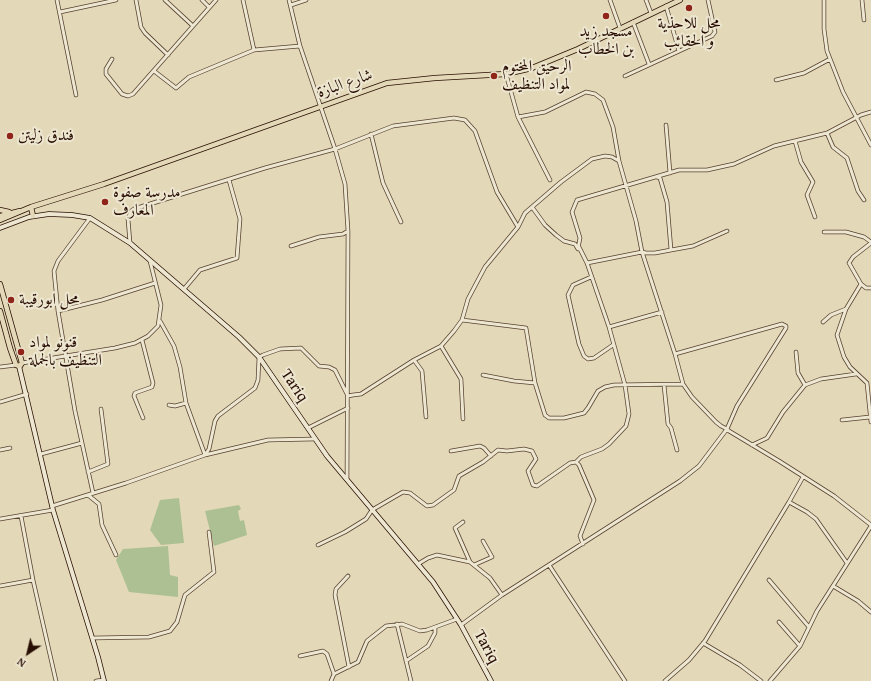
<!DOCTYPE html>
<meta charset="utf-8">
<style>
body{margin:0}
#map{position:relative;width:871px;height:681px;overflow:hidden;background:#e3d9b8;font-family:"Gentium Book Plus",serif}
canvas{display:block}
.north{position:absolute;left:8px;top:633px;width:40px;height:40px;-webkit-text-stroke:3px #ede6d1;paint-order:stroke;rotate:215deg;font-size:11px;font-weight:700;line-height:16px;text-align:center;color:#280e02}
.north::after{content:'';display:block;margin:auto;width:14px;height:18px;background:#280e02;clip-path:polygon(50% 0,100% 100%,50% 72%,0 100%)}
</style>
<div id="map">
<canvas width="871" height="681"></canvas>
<div class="north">N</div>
</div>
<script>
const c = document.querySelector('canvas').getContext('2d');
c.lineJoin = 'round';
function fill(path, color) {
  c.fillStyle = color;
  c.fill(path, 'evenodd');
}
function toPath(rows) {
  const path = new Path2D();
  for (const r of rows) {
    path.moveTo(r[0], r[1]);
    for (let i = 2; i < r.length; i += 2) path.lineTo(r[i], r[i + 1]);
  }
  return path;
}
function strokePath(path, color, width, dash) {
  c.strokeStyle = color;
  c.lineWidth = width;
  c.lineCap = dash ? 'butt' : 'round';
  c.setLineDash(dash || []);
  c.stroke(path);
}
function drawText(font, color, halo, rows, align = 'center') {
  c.font = font + ' "Gentium Book Plus",Amiri,serif';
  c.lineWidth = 4;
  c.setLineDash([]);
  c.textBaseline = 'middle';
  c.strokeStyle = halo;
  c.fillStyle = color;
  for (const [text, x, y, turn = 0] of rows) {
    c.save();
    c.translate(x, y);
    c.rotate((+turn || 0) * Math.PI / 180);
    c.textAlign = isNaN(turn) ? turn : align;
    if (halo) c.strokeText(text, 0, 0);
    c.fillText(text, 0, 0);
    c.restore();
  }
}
fill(toPath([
 [179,498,184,543,161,545,150,530,160,500],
 [239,505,241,509,238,511,240,521,244,520,247,535,214,546,205,511],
 [168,546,170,575,178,577,178,597,129,592,116,560,123,549]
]), '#adc094');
const street = toPath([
 [57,0,76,95],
 [136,0,141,27,145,33,168,55],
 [165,0,193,26],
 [202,0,209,7],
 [243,0,254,50],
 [289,0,300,46,335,149,393,126,454,118,465,120,475,131,497,192,518,227],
 [610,0,620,28],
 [646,0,651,13],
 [824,0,824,29,827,51,843,92,871,145],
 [862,0,864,20],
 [291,5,306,0],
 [666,6,679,51],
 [60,12,116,0],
 [633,22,649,64],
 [112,59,106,69,106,74,122,94,128,96,133,94,216,0],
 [154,71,176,88,189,77,254,50,300,46],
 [506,74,518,117,550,180],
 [625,76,712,36,715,32,708,0],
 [776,80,804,73,830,59],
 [518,117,545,112,586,92,595,94,603,100,613,127,619,161,636,221,642,252,646,253,655,253,671,250,667,202,660,178,657,177],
 [666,125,670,173],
 [827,133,833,147,847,158,858,191,864,200],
 [371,134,383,183,401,222],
 [795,141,801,162,813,182,807,195,815,217],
 [90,218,58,261,54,271,58,311,75,411,93,493],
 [824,232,846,232,864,237,871,242],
 [130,243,128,219,131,211,134,209,265,168,335,149,345,184,348,231,343,234,319,237,291,246],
 [871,243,853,257,849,263,861,284,866,288,871,288],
 [578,248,580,238,572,212,577,200,679,170,707,170,734,164,774,146,827,133,861,115,871,112],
 [671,250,693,246,727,231],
 [587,263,642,252,675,354],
 [591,277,573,285,568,295,579,344,584,356,588,359,594,358,613,345],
 [861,284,846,309,837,335,844,357,850,367,867,383,871,422],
 [184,289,200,270,237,258,240,219,229,180],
 [58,311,102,300,155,283],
 [462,320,526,328,535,383,545,415,549,418,564,418,584,413,588,408,598,391,605,387,614,385,683,384],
 [160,321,174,346,180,367,186,403,175,406,169,405],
 [823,322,831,315,846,309],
 [609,327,662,312],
 [142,340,153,383,152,387,135,393,134,396,143,418],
 [441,346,461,379,463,419],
 [796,352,798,373,805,385,821,379,856,374],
 [414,360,422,371,426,417],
 [22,363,115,348,135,343,148,336,158,326,161,305,150,261],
 [0,367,16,365],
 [483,375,514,381,535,383],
 [664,385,668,424,671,428,677,450],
 [0,402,27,394],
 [186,403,205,455,268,440,314,439],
 [842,420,870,417],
 [308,428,348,408],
 [752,445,767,438,783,412,805,385],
 [0,450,10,448],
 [451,451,480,446,484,448,491,456],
 [41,454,82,443],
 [576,462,579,465,594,500,580,536,583,544],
 [88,472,108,464,101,409],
 [347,480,348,231],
 [88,495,99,504,102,525,116,555],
 [789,502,803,477],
 [52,506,126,483,205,455,209,449,215,421,218,416,255,388,258,380,259,357,263,355,280,349,301,348,319,366,329,367,335,370,348,396,353,395,361,394,414,360,441,346,454,331,462,320,468,299,485,267,518,227,525,213,561,182,592,159,605,156,612,157,619,161],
 [21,516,33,580,56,681],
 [0,519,53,510],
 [463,522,455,528,470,562],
 [318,545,345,532,366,519,372,510,403,492,410,493,427,506,433,505,454,490,459,476,483,462,498,450,507,451,524,449,532,451,536,459,528,471,533,485,537,486,570,463,576,462,581,457,602,449,609,444,626,426,629,414,625,385,609,327,587,263,579,247,578,249,575,244,564,241,556,235,545,225,532,207],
 [418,564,428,558,437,555,470,562,490,578,502,595],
 [474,565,492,557,483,541],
 [549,565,625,681],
 [348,576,336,589,335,595,349,667],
 [769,580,809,627],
 [0,586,33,580],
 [833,586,858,601,871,612],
 [779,622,800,646],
 [397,624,411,681],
 [461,625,502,595,680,481,699,466,727,429,737,406,786,328,786,326,782,324,675,354,683,384,692,397,716,422,721,426,727,429,729,431,779,461,834,496,871,525],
 [93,638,149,637,170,631,177,622,185,595,214,572,209,532],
 [703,643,740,665,761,681],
 [300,656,323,651,327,654,334,674],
 [406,661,428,646,435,633,435,628],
 [96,681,104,680],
 [331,681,334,674,358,662,367,641,386,626,402,624,420,631,427,630,457,619],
 [665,681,689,660,705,641,789,502,807,512,816,519,847,563],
 [770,681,800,646,817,611,871,526]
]);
const secondary = toPath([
 [0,228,29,217,49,214,72,215,90,218,130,243,239,337,259,357,327,456,433,582,461,625,491,681],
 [19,366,53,510,98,657,104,681]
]);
const primary = toPath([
 [31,207,33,216],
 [0,210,9,212],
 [0,216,20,211],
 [0,220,31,207,104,184,387,83,435,78,506,74,532,68,578,49,680,0],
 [0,284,22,363,20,366,16,365,10,348,0,311]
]);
strokePath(street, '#574130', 4.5);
strokePath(secondary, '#280e02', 5.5);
strokePath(primary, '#280e02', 6);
strokePath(street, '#ede6d1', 3);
strokePath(secondary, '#ede6d1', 4);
strokePath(primary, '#e3d9b8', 4.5);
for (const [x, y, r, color] of [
 [689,8,4,"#8f2418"],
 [606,16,4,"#8f2418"],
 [494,76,4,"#8f2418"],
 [10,136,4,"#8f2418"],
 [105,202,4,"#8f2418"],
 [11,300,4,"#8f2418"],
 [21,352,4,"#8f2418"]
]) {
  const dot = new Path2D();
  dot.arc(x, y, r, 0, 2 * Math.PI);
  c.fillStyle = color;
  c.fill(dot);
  strokePath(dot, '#ede6d1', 1.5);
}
drawText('16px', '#280e02', '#ede6d1', [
 ["محل للاحذية",689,24,"center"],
 ["و الحقائب",689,42,"center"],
 ["مسجد زيد",606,32,"center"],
 ["بن الخطاب",606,50,"center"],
 ["الرحيق المختوم",502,67],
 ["لمواد التنظيف",502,85],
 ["فندق زليتن",18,136],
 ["مدرسة صفوة",113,193],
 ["المعارف",113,211],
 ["محل ابورقيبة",19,300],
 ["قنونو لمواد",29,343],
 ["التنظيف بالجملة",29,361]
], 'left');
drawText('16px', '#280e02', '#ede6d1', [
 ["شارع البازة",345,84,-19],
 ["Tariq",294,386,56],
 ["Tariq",486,647,61]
]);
</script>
